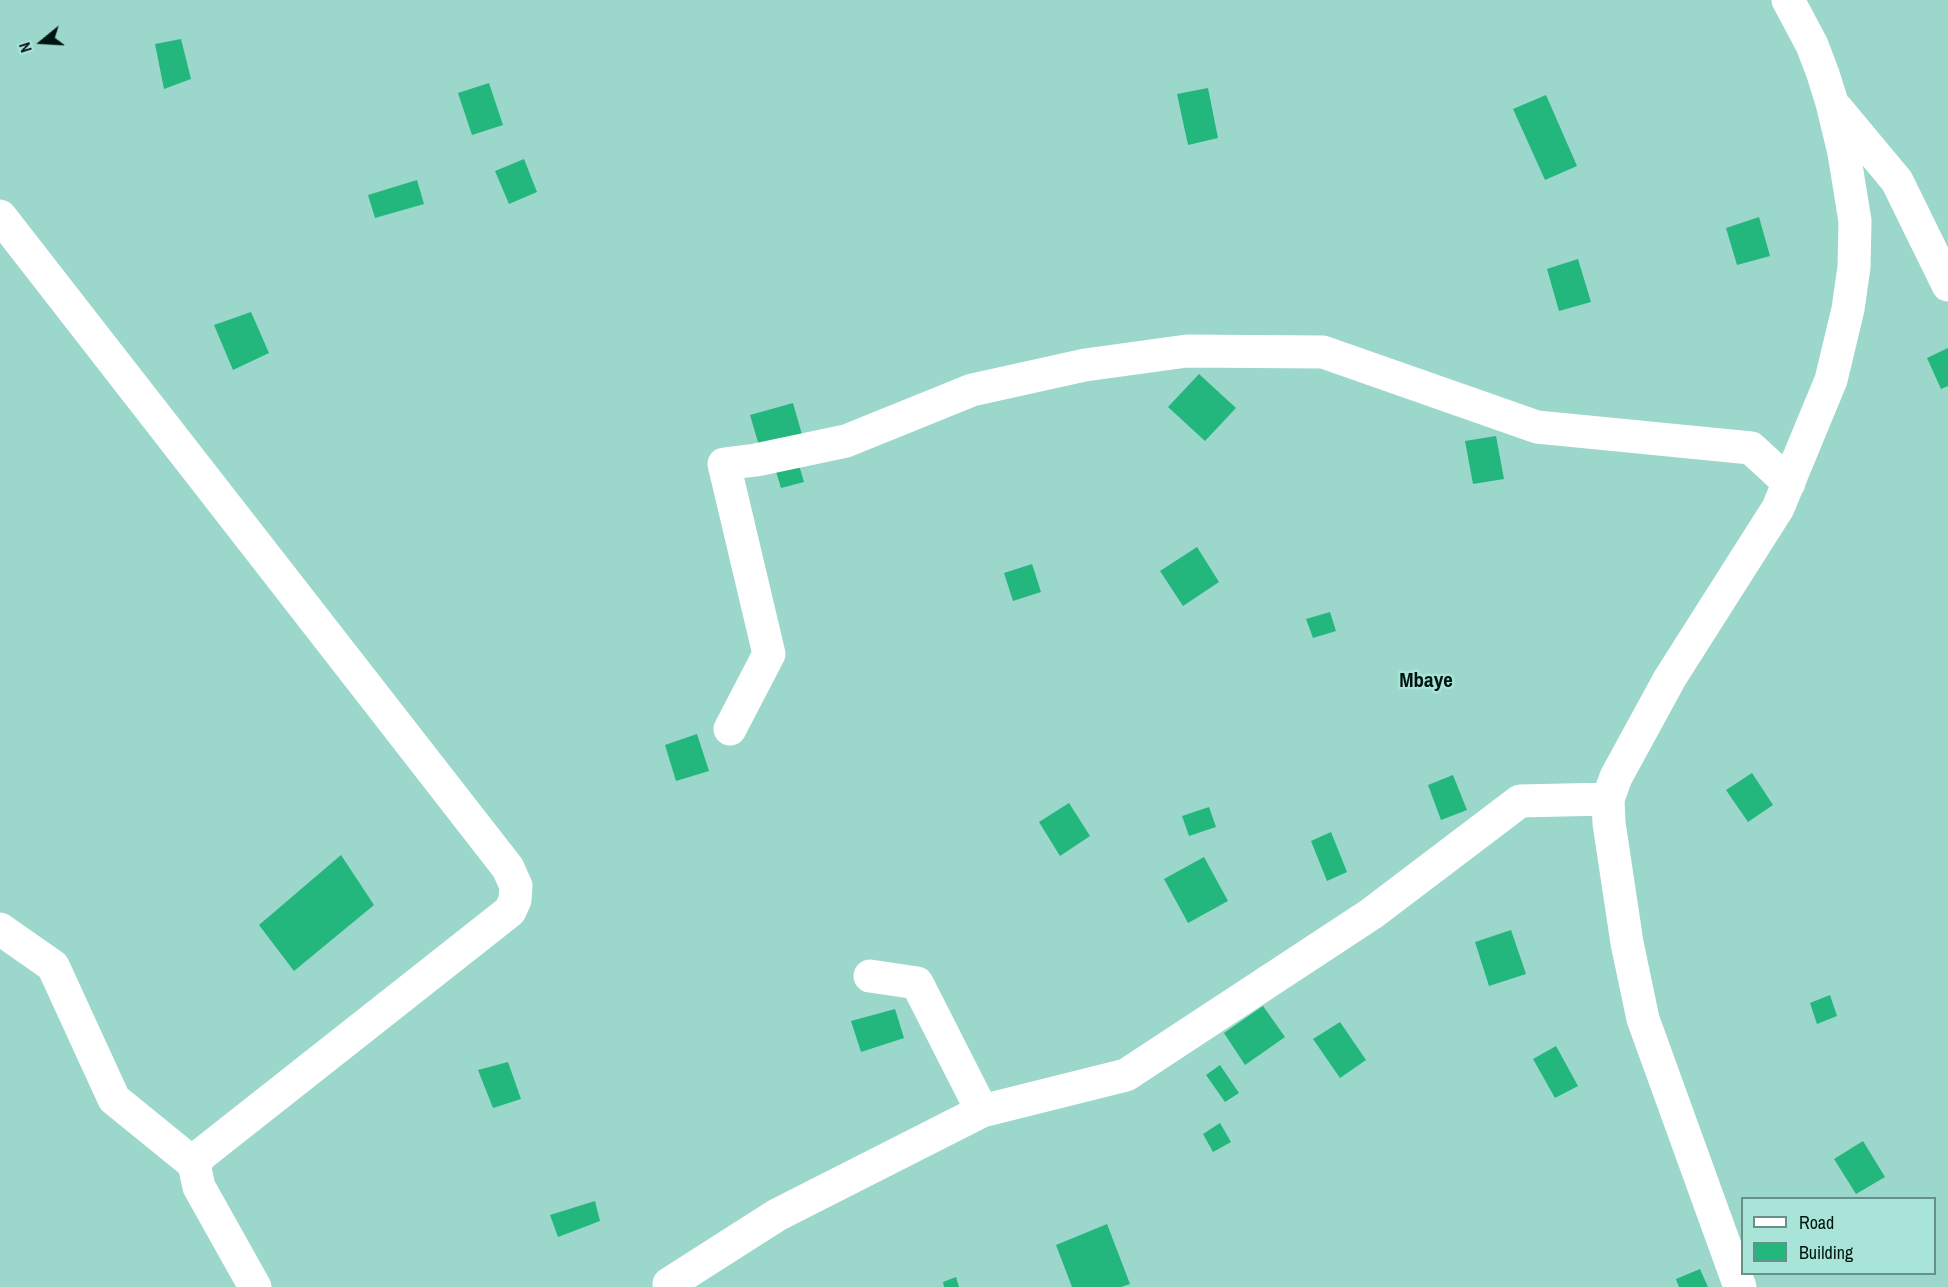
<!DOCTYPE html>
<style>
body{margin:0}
#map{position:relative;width:1948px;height:1287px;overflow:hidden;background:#9bd7cb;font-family:"Archivo Narrow",sans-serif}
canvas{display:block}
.legend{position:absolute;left:1741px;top:1197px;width:195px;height:78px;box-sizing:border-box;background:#a8e4d8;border:2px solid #659188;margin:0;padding:8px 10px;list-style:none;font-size:18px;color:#001410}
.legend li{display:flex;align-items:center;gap:12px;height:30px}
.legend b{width:30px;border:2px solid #659188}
.north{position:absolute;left:12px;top:12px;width:60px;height:60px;-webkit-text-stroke:4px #a8e4d8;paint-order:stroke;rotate:252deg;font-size:16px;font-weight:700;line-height:24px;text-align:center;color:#001410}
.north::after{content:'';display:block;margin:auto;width:21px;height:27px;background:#001410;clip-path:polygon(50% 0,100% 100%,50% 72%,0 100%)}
</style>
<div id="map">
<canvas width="1948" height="1287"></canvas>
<ul class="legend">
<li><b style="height:8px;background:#fff"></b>Road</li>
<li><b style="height:16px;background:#23b77d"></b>Building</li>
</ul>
<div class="north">N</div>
</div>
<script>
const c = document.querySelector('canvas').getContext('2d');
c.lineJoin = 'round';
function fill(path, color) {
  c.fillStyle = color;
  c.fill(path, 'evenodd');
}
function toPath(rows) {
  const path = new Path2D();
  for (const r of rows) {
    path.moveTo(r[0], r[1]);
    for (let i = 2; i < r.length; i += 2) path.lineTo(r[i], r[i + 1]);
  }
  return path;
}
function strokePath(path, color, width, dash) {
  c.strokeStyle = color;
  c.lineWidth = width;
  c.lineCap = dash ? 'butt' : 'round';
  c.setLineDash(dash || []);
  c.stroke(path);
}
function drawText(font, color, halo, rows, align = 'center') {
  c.font = font + ' "Archivo Narrow",sans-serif';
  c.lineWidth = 5;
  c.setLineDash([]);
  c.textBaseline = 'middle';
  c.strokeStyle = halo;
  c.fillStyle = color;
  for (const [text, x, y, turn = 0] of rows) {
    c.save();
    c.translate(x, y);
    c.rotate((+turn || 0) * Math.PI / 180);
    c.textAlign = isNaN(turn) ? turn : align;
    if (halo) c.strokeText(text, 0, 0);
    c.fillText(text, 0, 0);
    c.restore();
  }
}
fill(toPath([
 [181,39,191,79,164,89,155,44],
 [489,83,503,125,472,135,458,93],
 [1208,88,1218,138,1188,145,1177,94],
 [1546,95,1577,166,1545,180,1513,109],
 [524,159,537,192,509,204,495,171],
 [417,180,424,204,375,218,368,195],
 [1759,217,1770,256,1737,265,1726,228],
 [1578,259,1591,302,1559,311,1547,269],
 [251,312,269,353,233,370,214,325],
 [1948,348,1948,386,1941,389,1927,358],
 [1199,374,1236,408,1205,441,1168,407],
 [793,403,803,438,760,449,750,415],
 [1496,436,1504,479,1473,484,1465,441],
 [797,458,804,482,781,488,774,465],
 [1197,547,1219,582,1183,606,1160,571],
 [1032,564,1041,592,1013,601,1004,573],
 [1330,612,1336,631,1313,638,1306,619],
 [697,734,709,771,676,781,665,745],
 [1752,773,1773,805,1748,822,1726,790],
 [1453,775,1467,810,1441,820,1428,785],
 [1069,803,1090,836,1060,856,1039,822],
 [1209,807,1216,827,1189,836,1182,816],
 [1331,832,1347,872,1327,881,1311,841],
 [341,855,374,905,294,971,259,925],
 [1204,857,1228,901,1188,923,1164,879],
 [1511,930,1526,974,1489,986,1475,942],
 [1830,995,1837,1016,1817,1024,1810,1003],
 [1263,1006,1285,1037,1245,1065,1224,1033],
 [895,1009,904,1038,861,1052,851,1021],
 [1340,1022,1366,1060,1340,1078,1313,1039],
 [1556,1046,1578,1086,1555,1098,1533,1059],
 [508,1062,521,1099,493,1108,478,1070],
 [1220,1065,1239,1093,1225,1102,1206,1075],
 [1220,1123,1231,1142,1213,1152,1203,1134],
 [1863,1141,1885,1177,1856,1194,1834,1159],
 [595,1201,600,1221,558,1237,550,1215],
 [1107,1224,1130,1284,1121,1287,1072,1287,1056,1245],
 [1700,1269,1708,1287,1679,1287,1676,1279],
 [956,1277,959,1287,944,1287,943,1282]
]), '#23b77d');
strokePath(toPath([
 [1837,109,1897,181,1948,285],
 [0,216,508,868,516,886,515,900,510,911,202,1154,194,1164,199,1187,255,1287],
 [730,729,769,654,724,464,756,460,846,441,972,390,1085,365,1187,351,1323,352,1537,427,1751,448,1789,483],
 [0,929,53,966,114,1099,194,1164],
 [870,976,917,983,982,1111],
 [669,1284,777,1215,982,1111,1126,1075,1371,914,1520,801,1608,799],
 [1740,1287,1643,1019,1627,943,1609,823,1608,799,1616,777,1670,678,1778,508,1831,380,1848,309,1854,267,1855,221,1844,153,1832,103,1823,74,1812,45,1788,0]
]), '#fff', 33);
drawText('bold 21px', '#001410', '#a8e4d8', [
 ["Mbaye",1426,681]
]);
</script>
